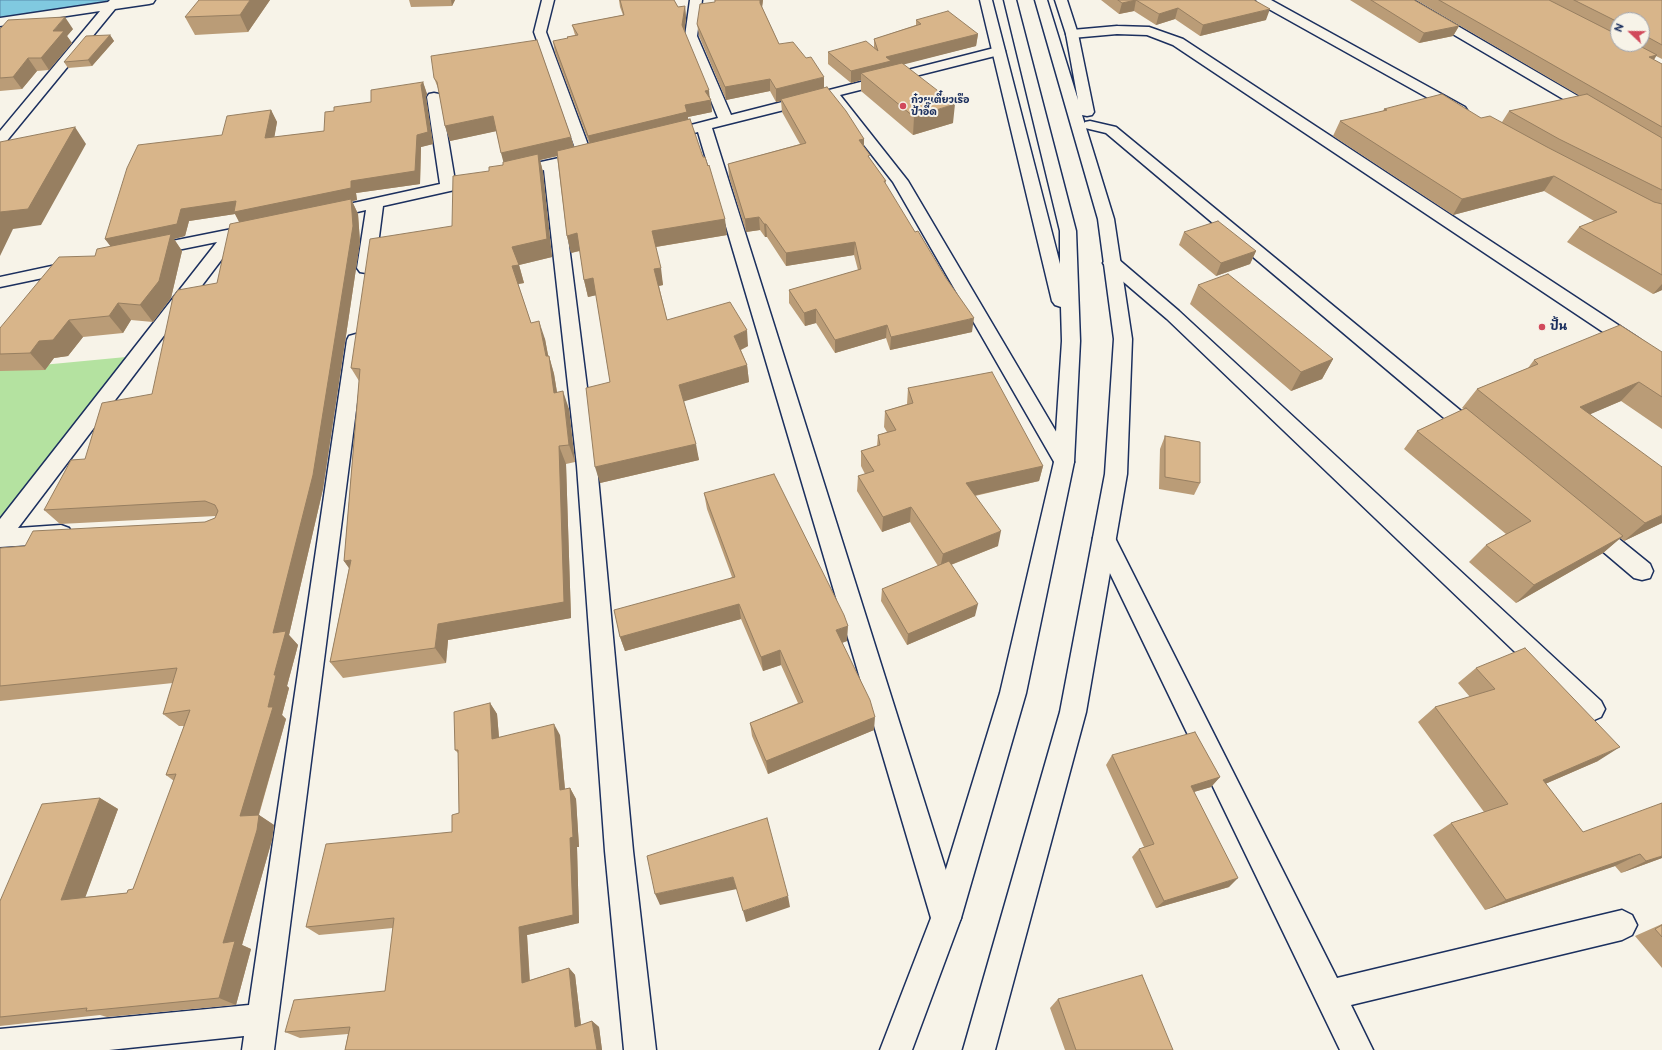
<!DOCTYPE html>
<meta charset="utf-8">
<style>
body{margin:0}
#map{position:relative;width:1662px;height:1050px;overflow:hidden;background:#f7f3e8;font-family:"Balsamiq Sans",sans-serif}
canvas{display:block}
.north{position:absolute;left:1610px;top:12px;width:40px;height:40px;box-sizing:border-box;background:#f7f3e8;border:1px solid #9fa5b1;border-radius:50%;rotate:292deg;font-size:11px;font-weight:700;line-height:16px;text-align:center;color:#1b2f5e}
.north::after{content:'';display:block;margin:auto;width:14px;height:18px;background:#d1495b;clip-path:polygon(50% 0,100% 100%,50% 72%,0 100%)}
</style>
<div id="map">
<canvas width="1662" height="1050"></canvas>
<div class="north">N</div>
</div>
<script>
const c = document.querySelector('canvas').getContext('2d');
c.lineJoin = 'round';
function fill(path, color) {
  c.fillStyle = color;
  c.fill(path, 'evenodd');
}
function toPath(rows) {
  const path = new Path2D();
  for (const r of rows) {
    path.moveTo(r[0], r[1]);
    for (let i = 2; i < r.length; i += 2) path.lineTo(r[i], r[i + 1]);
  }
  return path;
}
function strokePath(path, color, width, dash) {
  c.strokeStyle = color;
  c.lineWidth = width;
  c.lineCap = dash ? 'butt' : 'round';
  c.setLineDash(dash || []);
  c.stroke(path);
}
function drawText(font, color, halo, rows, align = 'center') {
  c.font = font + ' "Balsamiq Sans","Playpen Sans Thai",sans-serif';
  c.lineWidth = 4;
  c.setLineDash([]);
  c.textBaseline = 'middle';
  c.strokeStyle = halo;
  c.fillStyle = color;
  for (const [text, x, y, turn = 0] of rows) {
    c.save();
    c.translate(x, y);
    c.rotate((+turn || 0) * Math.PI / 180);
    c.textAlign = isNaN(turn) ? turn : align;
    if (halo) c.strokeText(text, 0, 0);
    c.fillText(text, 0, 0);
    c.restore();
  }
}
fill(toPath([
 [126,357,0,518,0,369]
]), '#b4e2a0');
const water = toPath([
 [0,0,134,0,0,20,0,0]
]);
fill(water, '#80c9e0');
strokePath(water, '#588bac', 1);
const minor = toPath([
 [110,0,155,0,153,3,149,4,115,9,5,143,0,144,0,131,100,11,0,26,0,18,108,2,110,0],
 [542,0,554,0,546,32,591,153,595,156,592,159,559,167,597,466,633,851,656,1050,624,1050,605,851,577,466,544,170,383,206,375,268,372,272,366,273,360,272,357,268,366,210,326,219,320,217,318,214,320,211,326,209,440,184,427,97,429,94,434,93,439,94,441,97,455,181,577,154,534,32,542,0],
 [690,0,702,0,697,36,731,115,998,47,1003,48,1005,51,1003,54,840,95,908,181,1074,462,1071,467,1064,470,1057,467,893,182,828,99,712,128,961,918,956,928,946,933,936,928,931,918,698,132,665,140,660,139,658,136,660,133,718,118,685,36,690,0],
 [1256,0,1271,0,1465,107,1467,110,1465,113,1460,114,1455,113,1258,3,1256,0],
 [1398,0,1413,0,1602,110,1604,113,1602,116,1597,117,1592,116,1400,3,1398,0],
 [1117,26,1149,27,1183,39,1635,336,1662,355,1662,370,1655,369,1621,344,1173,45,1147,35,1117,34,1072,38,1067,37,1066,34,1067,31,1072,30,1117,26],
 [1090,121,1116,127,1483,429,1486,434,1483,439,1476,441,1469,439,1106,133,1085,128,1083,125,1085,122,1090,121],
 [257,224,263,226,265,229,263,232,238,238,18,528,61,525,69,528,72,534,69,540,61,543,0,547,0,519,217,242,148,256,142,255,140,251,142,247,257,224],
 [1112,258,1118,259,1179,311,1601,701,1605,709,1601,717,1592,721,1583,717,1167,319,1106,267,1103,263,1106,259,1112,258],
 [75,261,81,262,84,266,81,270,0,287,0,277,75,261],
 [356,334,363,336,365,340,274,1050,242,1050,244,1036,109,1050,0,1050,0,1029,249,1005,347,340,349,336,356,334],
 [1589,518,1597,521,1650,564,1653,571,1650,578,1642,580,1634,578,1581,533,1578,527,1581,521,1589,518],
 [1104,529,1112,532,1337,978,1622,910,1632,915,1637,925,1632,935,1622,940,1351,1005,1373,1050,1340,1050,1093,538,1096,532,1104,529]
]);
const secondary = toPath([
 [980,0,992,0,1060,264,1060,231,1004,0,1016,0,1076,231,1080,341,1074,462,1026,693,961,918,912,1050,880,1050,931,918,1000,693,1054,462,1062,341,1061,307,1055,305,1052,301,980,0],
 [1035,0,1047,0,1078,100,1066,34,1055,0,1067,0,1078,34,1094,112,1092,115,1087,116,1082,115,1114,219,1132,339,1127,474,1086,712,995,1050,963,1050,1060,712,1105,474,1114,339,1098,219,1035,0]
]);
strokePath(minor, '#1b2f5e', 3);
strokePath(secondary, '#1b2f5e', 3);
fill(minor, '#f7f3e8');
fill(secondary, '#f7f3e8');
fill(toPath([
 [270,0,248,32,195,35,185,17],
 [409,0,455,0,452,6,411,7],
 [619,0,674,0,678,7,685,6,686,18,684,30,710,98,712,112,688,117,688,119,727,235,656,247,663,285,659,286,667,320,748,346,741,350,747,365,749,382,683,401,699,460,600,483,610,382,596,295,588,297,584,280,580,251,571,253,567,236,557,156,540,160,543,172,552,257,519,265,524,283,518,284,531,323,545,339,548,356,549,356,554,374,557,392,569,409,575,462,566,464,571,618,448,640,446,663,343,678,330,662,349,568,344,561,359,381,351,368,452,226,489,171,503,165,504,162,496,131,450,141,445,126,439,91,434,78,571,137,574,147,589,143,555,53,553,41,567,39,567,37,575,35,572,25,623,15,620,7],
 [715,0,763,0,762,7,779,44,824,88,864,139,864,147,870,159,886,181,885,184,972,332,890,350,886,338,835,353,816,323,805,326,789,303,789,290,858,270,854,255,786,266,767,237,765,237,760,230,746,232,729,177,728,164,800,144,782,112,781,101,776,102,770,91,726,100,699,36,697,24,715,2],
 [1101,0,1254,0,1266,20,1200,36,1175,19,1156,25,1134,11,1119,14],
 [1350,0,1414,0,1459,26,1453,36,1419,43],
 [1416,0,1662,0,1662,59,1656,56,1654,60,1662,64,1662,290,1653,294,1567,242,1579,227,1594,221,1544,191,1453,215,1333,136,1340,121,1383,111,1384,109,1481,118,1502,122,1509,111,1580,96],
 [1618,20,1642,20,1642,44,1618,44],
 [916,20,978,34,976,46,903,64,953,123,913,135,861,91,861,80,851,83,828,64,828,52,874,48,874,39,916,25],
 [0,28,73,29,67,36,72,43,49,70,37,71,22,89,0,91],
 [110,35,114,41,92,66,68,68,64,62],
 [423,82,427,94,426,97,433,144,421,147,420,184,356,193,357,200,352,201,358,214,360,242,323,489,289,635,298,645,287,686,289,688,282,715,286,719,259,815,274,825,272,840,242,945,251,949,236,1005,107,1017,100,1015,0,1026,0,901,100,798,118,809,85,897,127,893,133,889,174,781,166,775,184,726,179,726,163,714,173,683,0,701,0,548,25,546,205,522,215,518,216,516,60,524,44,510,85,459,152,394,217,283,239,222,235,214,189,221,185,236,174,239,182,251,171,298,153,322,131,320,123,333,83,337,68,356,54,358,45,370,0,371,0,328,95,256,111,246,105,239,222,135,271,110,277,122,274,137,324,131,334,111,371,102],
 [1184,232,1256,251,1250,264,1216,276,1179,245],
 [1198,285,1333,359,1322,379,1291,391,1190,304],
 [1662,352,1662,429,1621,401,1590,414,1662,523,1624,541,1620,538,1603,553,1516,603,1469,562,1486,545,1506,534,1404,449,1417,431,1464,409,1462,408,1477,389,1528,368,1534,360],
 [908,388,1043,466,1039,481,975,496,998,546,951,565,975,616,907,645,881,601,882,589,938,566,910,522,882,532,857,491,858,476,865,474,861,466,861,451,877,446,878,435,887,432,884,427,885,411,907,404],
 [1165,436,1200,483,1194,495,1159,489,1160,449],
 [704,493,847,641,842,643,874,730,768,774,752,736,750,723,798,703,781,665,763,671,741,619,625,651,620,637,732,577,707,509],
 [1476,668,1598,761,1545,784,1583,832,1662,858,1621,873,1615,866,1485,910,1433,835,1451,823,1484,812,1418,722,1435,707,1470,697,1458,683],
 [490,703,497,714,499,737,560,735,565,789,570,788,576,799,579,847,577,847,579,923,527,935,530,980,569,968,575,975,581,1025,592,1021,599,1027,602,1050,345,1050,348,1034,300,1038,285,1032,385,991,393,928,319,935,306,927,452,832,459,813,458,753,455,750],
 [1112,755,1220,777,1211,787,1194,792,1229,887,1156,908,1132,857,1139,849,1144,847,1106,765],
 [1662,924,1662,968,1635,936],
 [1058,999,1173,1050,1065,1050,1050,1008]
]), '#ba9c77');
fill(toPath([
 [250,0,270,0,248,32,240,15],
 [451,0,455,0,452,6],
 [760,0,763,0,761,15,760,3],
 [1136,0,1134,11,1119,14,1122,3],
 [685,6,686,18,684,37,682,25],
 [1178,8,1175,19,1156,25,1159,14],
 [1270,9,1266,20,1200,36,1203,25],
 [65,17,73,29,67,36,72,43,49,70,41,58,53,31],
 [1459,26,1453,36,1419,43,1424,33],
 [978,34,976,46,890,68,861,73,861,80,851,83,851,71,886,57],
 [110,35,114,41,92,66,88,60],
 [1657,55,1650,65,1649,57],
 [28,58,37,71,22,89,13,77],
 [824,77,824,90,781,99,781,101,776,102,776,89],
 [770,79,770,91,726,100,725,87],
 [423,82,427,94,426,97,433,144,421,147,420,184,356,193,357,200,352,201,358,214,360,242,323,489,289,635,298,645,287,686,289,688,282,715,286,719,255,827,240,816,268,707,274,675,273,633,241,225,235,214,189,221,185,236,174,239,182,251,171,298,153,322,140,305,114,251,105,239,181,209,351,181,417,135,421,85],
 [709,90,710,101,711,100,712,112,688,117,689,124,591,148,588,136,705,91],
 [955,104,953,123,913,135,914,117],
 [271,110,277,122,272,151,265,138],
 [493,116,497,131,450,141,445,126],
 [75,127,86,144,41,225,13,229,0,256,0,212],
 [571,137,575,152,540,160,543,172,552,257,519,265,524,283,518,284,512,266,512,247,505,168,501,153],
 [864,139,864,152,859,140],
 [1554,176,1544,191,1453,215,1462,199],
 [759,217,760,230,746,232,745,219],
 [725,219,727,235,655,247,652,231],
 [764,224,766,224,767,237,765,237],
 [577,233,582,250,571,253,567,236],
 [855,242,854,255,786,266,786,253],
 [1256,251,1250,264,1216,276,1221,263],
 [661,268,663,285,658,286,654,269],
 [593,278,597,295,588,297,584,280],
 [1662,284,1662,290,1653,294],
 [118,303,131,320,123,333,109,316],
 [816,309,816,323,805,326,804,313],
 [974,318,972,332,890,350,891,337],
 [69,320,83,337,68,356,54,358,45,370,30,353,39,341],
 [539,321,545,339,550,365,549,356,554,374,560,411,554,393],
 [887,325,886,338,835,353,835,340],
 [747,330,748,346,736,352,734,336],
 [1333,359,1322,379,1291,391,1301,372],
 [747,365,749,382,682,402,679,385],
 [1639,382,1621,401,1563,426,1580,407],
 [563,391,569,409,575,462,569,445],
 [696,444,699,460,600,483,595,467],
 [559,446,566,464,571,618,448,640,446,663,435,648,438,624],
 [1043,466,1039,481,963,498,966,483],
 [911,507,910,522,882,532,883,517],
 [1662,515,1662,523,1624,541,1645,523],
 [1001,531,998,546,940,569,943,554],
 [1623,536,1603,553,1516,603,1534,585],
 [351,560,356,578,344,561],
 [739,604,741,619,625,651,620,637],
 [978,604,975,616,907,645,908,634],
 [848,626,847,641,836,645,836,630],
 [780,650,781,665,763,671,761,657],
 [490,703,497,714,500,750,492,739],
 [875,717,874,730,768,774,766,761],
 [554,724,560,735,566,801,560,790],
 [1620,747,1598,761,1522,794,1543,780],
 [1220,777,1211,787,1183,795,1191,786],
 [570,788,576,799,579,847,577,847,579,923,527,935,530,989,522,983,519,927,570,838],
 [100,798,118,809,81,909,61,900],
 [259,815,274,825,272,840,242,945,251,949,236,1005,219,998,223,943],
 [1640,854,1615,866,1485,910,1506,900],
 [1662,856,1662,858,1621,873,1646,861],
 [733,877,737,889,660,905,655,894],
 [1238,878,1229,887,1156,908,1164,901],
 [788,896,790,907,746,922,743,911],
 [569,968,575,975,582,1033,575,1027],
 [592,1021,599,1027,602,1050,597,1050]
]), '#977f61');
const building = toPath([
 [199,0,250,0,240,15,185,17,199,0],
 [620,0,674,0,678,7,685,6,682,25,709,90,705,91,711,100,685,105,687,112,588,136,553,41,568,38,567,37,578,35,572,25,624,15,620,0],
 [715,0,760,0,760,3,779,44,793,42,806,58,811,57,824,77,776,89,770,79,725,87,697,24,700,4,715,2,715,0],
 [1118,0,1254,0,1270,9,1203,25,1178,8,1159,14,1136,0,1122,3,1118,0],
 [1371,0,1414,0,1459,26,1424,33,1371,0],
 [1439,0,1549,0,1618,35,1618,44,1636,44,1657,55,1649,57,1662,64,1662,127,1439,0],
 [1574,0,1662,0,1662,45,1642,34,1642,20,1618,20,1618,22,1574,0],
 [948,11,978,34,886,57,891,61,851,71,828,52,866,41,878,51,874,39,921,24,916,20,948,11],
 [65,17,53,31,64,31,41,58,28,58,13,77,0,78,0,28,1,28,8,20,65,17],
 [110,35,88,60,64,62,86,36,110,35],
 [537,40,571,137,501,153,493,116,445,126,437,82,434,78,431,56,537,40],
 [902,63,955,104,914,117,861,73,902,63],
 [423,82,421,85,428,132,417,135,415,171,351,181,351,188,234,212,236,201,181,209,177,224,105,239,127,168,138,145,222,135,227,116,271,110,265,138,324,131,325,112,334,111,334,107,371,102,371,90,423,82],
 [827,87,846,111,864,139,859,140,870,155,868,156,886,181,884,181,915,232,918,231,946,278,974,318,891,337,887,325,835,340,816,309,804,313,789,290,861,269,855,242,786,253,766,224,764,224,759,217,745,219,728,164,806,143,781,99,827,87],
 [1442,94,1481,118,1490,116,1547,147,1654,202,1662,204,1662,275,1579,227,1617,212,1554,176,1462,199,1340,121,1387,110,1384,109,1442,94],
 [1587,94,1662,138,1662,190,1559,139,1509,111,1587,94],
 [690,119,703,157,705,157,708,166,709,165,725,219,652,231,661,268,654,269,667,320,730,302,747,330,734,336,747,365,679,385,696,444,595,467,586,388,610,382,593,278,584,280,577,233,567,236,557,151,690,119],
 [75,127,28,209,0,212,0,142,75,127],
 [538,154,547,239,512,247,519,265,512,266,531,323,539,321,546,356,549,356,554,393,563,391,569,445,559,446,564,602,438,624,435,648,330,662,351,560,344,561,360,369,351,368,370,239,452,226,453,176,489,171,489,167,503,165,503,162,538,154],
 [351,199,353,226,313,475,273,633,286,631,274,675,276,675,268,707,273,707,240,816,259,815,257,830,223,943,235,941,219,998,86,1011,87,1008,0,1017,0,901,42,804,100,798,61,900,127,893,128,890,133,889,176,774,166,775,190,710,163,714,177,668,0,686,0,548,25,546,33,531,205,522,215,518,218,511,215,505,205,501,44,510,71,460,85,459,102,403,152,394,173,297,178,290,217,283,230,224,351,199],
 [1218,221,1256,251,1221,263,1184,232,1218,221],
 [171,234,159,281,140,305,118,303,109,316,69,320,53,340,39,341,30,353,0,354,0,328,59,257,95,256,97,249,171,234],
 [1228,274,1333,359,1301,372,1198,285,1228,274],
 [1620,325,1662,352,1662,397,1639,382,1580,407,1662,467,1662,515,1645,523,1477,389,1538,364,1534,360,1620,325],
 [992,372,1043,466,966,483,1001,531,943,554,911,507,883,517,858,476,874,471,861,451,880,445,878,435,896,430,885,411,913,403,908,388,992,372],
 [1466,408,1623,536,1534,585,1486,545,1531,521,1417,431,1466,408],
 [1165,436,1200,442,1200,483,1165,477,1165,436],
 [774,474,844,615,848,626,836,630,870,700,875,717,766,761,750,723,803,702,780,650,761,657,739,604,620,637,614,610,735,577,704,493,774,474],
 [949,561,978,604,908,634,882,589,949,561],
 [1525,648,1620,747,1543,780,1583,832,1662,803,1662,856,1646,861,1640,854,1506,900,1451,823,1508,804,1435,707,1495,689,1476,668,1525,648],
 [490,703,492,739,554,724,560,790,570,788,573,837,570,838,573,915,519,927,522,983,569,968,575,1027,592,1021,597,1050,345,1050,350,1027,285,1032,294,1000,385,991,394,918,306,927,326,844,452,832,452,815,459,813,458,750,455,750,454,712,490,703],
 [1195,732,1220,777,1191,786,1238,878,1164,901,1139,849,1154,844,1112,755,1195,732],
 [767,818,788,896,743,911,733,877,655,894,647,856,767,818],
 [1662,925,1662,937,1655,929,1662,925],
 [1142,975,1173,1050,1076,1050,1058,999,1142,975]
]);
fill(building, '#d8b58a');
strokePath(building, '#977f61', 1);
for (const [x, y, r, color] of [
 [903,106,4,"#d1495b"],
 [1542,327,4,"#d1495b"]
]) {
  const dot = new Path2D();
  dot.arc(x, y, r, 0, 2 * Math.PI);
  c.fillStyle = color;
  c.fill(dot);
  strokePath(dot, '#f7f3e8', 1.5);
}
drawText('bold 10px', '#1b2f5e', '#f7f3e8', [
 ["ก๋วยเตี๋ยวเรือ",911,100],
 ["ป้าอี๊ด",911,112]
], 'left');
drawText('bold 12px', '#1b2f5e', '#f7f3e8', [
 ["ปั้น",1550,327]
], 'left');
</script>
